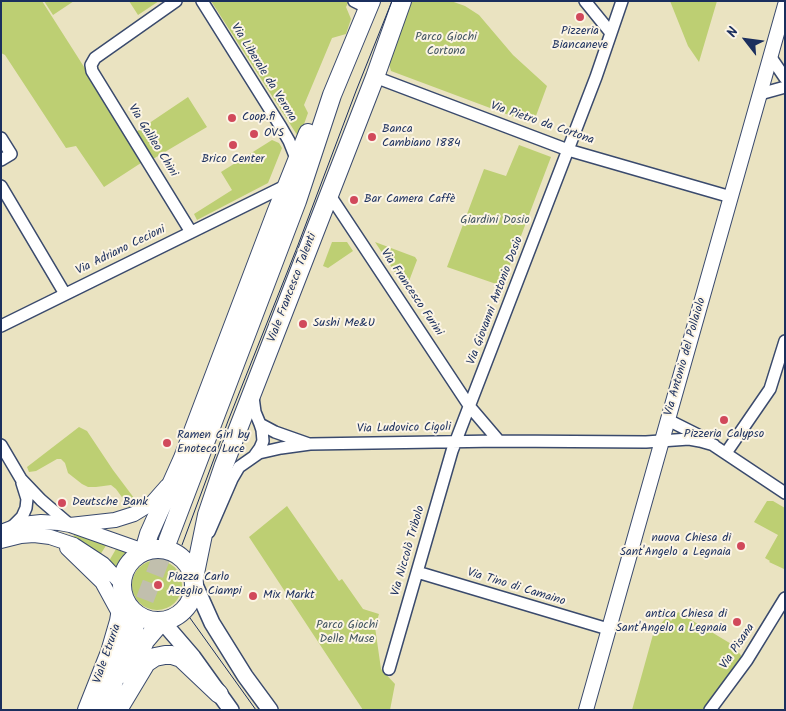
<!DOCTYPE html>
<meta charset="utf-8">
<style>
body{margin:0}
#map{position:relative;width:786px;height:711px;overflow:hidden;background:#eae3c1;font-family:Kalam,sans-serif}
canvas{display:block}
.frame{position:absolute;inset:0;border:2px solid #1b2f5e;pointer-events:none}
.north{position:absolute;left:721px;top:15px;width:50px;height:50px;-webkit-text-stroke:4px #fcf5e5;paint-order:stroke;rotate:300deg;font-size:14px;font-weight:700;line-height:20px;text-align:center;color:#1b2f5e}
.north::after{content:'';display:block;margin:auto;width:18px;height:22px;background:#1b2f5e;clip-path:polygon(50% 0,100% 100%,50% 72%,0 100%)}
</style>
<div id="map">
<canvas width="786" height="711"></canvas>
<div class="frame"></div>
<div class="north">N</div>
</div>
<script>
const c = document.querySelector('canvas').getContext('2d');
c.lineJoin = 'round';
function fill(path, color) {
  c.fillStyle = color;
  c.fill(path, 'evenodd');
}
function toPath(rows) {
  const path = new Path2D();
  for (const r of rows) {
    if (r.length === 3) {
      path.moveTo(r[0] + r[2], r[1]);
      path.arc(r[0], r[1], r[2], 0, 2 * Math.PI);
      continue;
    }
    path.moveTo(r[0], r[1]);
    for (let i = 2; i < r.length; i += 2) path.lineTo(r[i], r[i + 1]);
  }
  return path;
}
function strokePath(path, color, width, dash) {
  c.strokeStyle = color;
  c.lineWidth = width;
  c.lineCap = dash ? 'butt' : 'round';
  c.setLineDash(dash || []);
  c.stroke(path);
}
function drawText(font, color, halo, rows, align = 'center') {
  c.font = font + ' Kalam,sans-serif';
  c.lineWidth = 4;
  c.setLineDash([]);
  c.textBaseline = 'middle';
  c.strokeStyle = halo;
  c.fillStyle = color;
  for (const [text, x, y, turn = 0] of rows) {
    c.save();
    c.translate(x, y);
    c.rotate((+turn || 0) * Math.PI / 180);
    c.textAlign = isNaN(turn) ? turn : align;
    if (halo) c.strokeText(text, 0, 0);
    c.fillText(text, 0, 0);
    c.restore();
  }
}
fill(toPath([
 [1,1,42,1,144,161,104,187,76,146,66,148,5,55,1,53],
 [44,1,74,1,53,15],
 [129,1,159,1,138,15],
 [211,1,349,1,346,7,351,19,346,34,332,38,304,105,308,113,299,138],
 [412,1,451,1,465,6,479,15,513,55,547,86,533,124,391,71,389,64],
 [670,1,717,1,699,62,688,46],
 [188,97,207,127,153,159,136,132],
 [272,140,279,143,282,148,268,183,197,220,194,214,232,190,221,172],
 [519,145,551,157,502,286,447,267,484,169,506,176],
 [332,242,347,242,353,251,328,268,323,266],
 [375,242,415,257,417,260,406,289],
 [79,427,87,431,113,470,137,502,129,507,116,489,111,485,96,487,88,487,82,484,68,473,65,463,61,459,57,459,36,471,29,472,27,467],
 [767,501,773,501,785,508,784,569,769,562,770,561,765,558,778,535,754,522],
 [287,506,339,581,342,579,363,609,379,614,375,627,381,669,395,684,390,710,363,710,249,537],
 [74,535,107,544,100,555,73,538],
 [116,549,129,552,118,570,109,561],
 [157,585,25],
 [678,612,733,645,743,658,704,710,632,710,654,631,667,617,671,621]
]), '#bdcf73');
strokePath(toPath([
 [135,625,168,540]
]), '#c1bfad', 18, [18, 9]);
const minor = toPath([
 [176,1,95,58,91,65,92,71,191,232],
 [202,1,281,127,289,141,297,161],
 [354,1,368,8],
 [585,1,611,33],
 [770,56,785,78],
 [375,77,568,150,731,197],
 [760,94,785,87],
 [1,138,11,154,1,160],
 [1,186,65,294],
 [329,194,470,407,499,441],
 [1,326,287,185],
 [253,397,255,412,260,424,275,432,309,444],
 [668,420,698,435,785,493],
 [1,445,21,479,41,500,70,525],
 [726,453,770,389,785,341],
 [255,455,260,448,263,441,262,430,260,424],
 [13,526,22,517,26,508,27,499,22,483],
 [209,532,232,479,239,467,259,453,281,448,310,444,499,441,646,442,689,439,700,441,714,445],
 [417,572,608,629],
 [389,669,452,451,596,77,622,1],
 [710,710,747,660,785,598]
]);
const tertiary = toPath([
 [70,525,115,520,134,514,152,503,167,486],
 [1,532,22,524,41,522,59,523,70,525,144,551],
 [1,541,21,536,34,535,50,537,74,545,103,564,121,583],
 [67,548,102,582,120,615],
 [586,710,785,5]
]);
const secondary = toPath([
 [195,585,212,623,245,676,270,710],
 [162,621,193,657,231,710]
]);
const primary = toPath([
 [168,540,297,201,332,95,371,1],
 [158,585,36],
 [144,551,149,534,183,458,276,213,308,133],
 [194,578,207,515,224,465,375,77,402,1],
 [129,676,145,641,162,621],
 [119,708,146,663,155,657,165,655,172,655,181,658,219,694],
 [87,710,110,652,119,621,123,597],
 [103,710,135,625]
]);
strokePath(minor, '#3a4a6d', 14);
strokePath(tertiary, '#3a4a6d', 16);
strokePath(secondary, '#3a4a6d', 18);
strokePath(primary, '#3a4a6d', 20);
strokePath(minor, '#fff', 11);
strokePath(tertiary, '#fff', 14);
strokePath(secondary, '#fff', 15);
strokePath(primary, '#fff', 18);
strokePath(toPath([
 [182,545,228,421,298,245,356,91,392,1],
 [190,618,256,710]
]), '#1b2f5e', 1);
for (const [x, y, r, color] of [
 [580,17,5,"#d1495b"],
 [232,118,5,"#d1495b"],
 [254,134,5,"#d1495b"],
 [372,137,5,"#d1495b"],
 [233,145,5,"#d1495b"],
 [354,200,5,"#d1495b"],
 [303,324,5,"#d1495b"],
 [724,420,5,"#d1495b"],
 [167,443,5,"#d1495b"],
 [62,503,5,"#d1495b"],
 [741,546,5,"#d1495b"],
 [158,585,5,"#d1495b"],
 [253,596,5,"#d1495b"],
 [737,622,5,"#d1495b"]
]) {
  const dot = new Path2D();
  dot.arc(x, y, r, 0, 2 * Math.PI);
  c.fillStyle = color;
  c.fill(dot);
  strokePath(dot, '#fcf5e5', 2);
}
drawText('12px', '#1b2f5e', '#fcf5e5', [
 ["Pizzeria",580,32,"center"],
 ["Biancaneve",580,46,"center"],
 ["Coop.fi",242,118],
 ["Banca",382,130],
 ["Cambiano 1884",382,144],
 ["OVS",264,134],
 ["Brico Center",233,160,"center"],
 ["Bar Camera Caffè",364,200],
 ["Sushi Me&U",313,324],
 ["Pizzeria Calypso",724,435,"center"],
 ["Ramen Girl by",177,436],
 ["Enoteca Luce",177,450],
 ["Deutsche Bank",72,503],
 ["nuova Chiesa di",731,539,"right"],
 ["Sant'Angelo a Legnaia",731,553,"right"],
 ["Piazza Carlo",168,578],
 ["Azeglio Ciampi",168,592],
 ["Mix Markt",263,596],
 ["antica Chiesa di",727,615,"right"],
 ["Sant'Angelo a Legnaia",727,629,"right"]
], 'left');
drawText('12px', '#445763', '#fcf5e5', [
 ["Parco Giochi",446,38],
 ["Cortona",446,52],
 ["Giardini Dosio",495,221],
 ["Parco Giochi",347,626],
 ["Delle Muse",347,640]
]);
drawText('12px', '#1b2f5e', '#fcf5e5', [
 ["Via Liberale da Verona",263,73,58],
 ["Via Pietro da Cortona",542,124,19],
 ["Via Galileo Chini",152,141,58],
 ["Via Adriano Cecioni",121,251,-26],
 ["Viale Francesco Talenti",293,288,-69],
 ["Via Francesco Furini",411,293,56],
 ["Via Giovanni Antonio Dosio",496,301,-69],
 ["Via Antonio del Pollaiolo",686,357,-74],
 ["Via Ludovico Cigoli",404,429,-1],
 ["Via Niccolò Tribolo",409,551,-74],
 ["Via Tino di Camaino",516,588,17],
 ["Via Pisana",738,647,-56],
 ["Viale Etruria",108,654,-71]
]);
</script>
